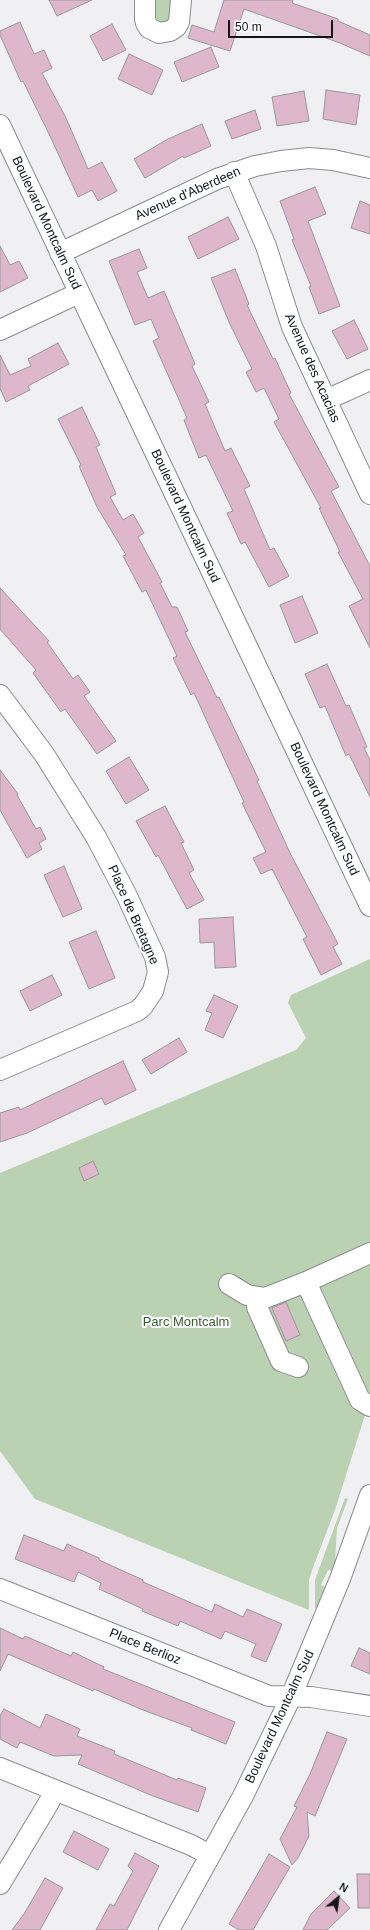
<!DOCTYPE html>
<style>
body{margin:0}
#map{position:relative;width:370px;height:1930px;overflow:hidden;background:#f0f0f2;font-family:Arial,sans-serif}
canvas{display:block}
.north{position:absolute;left:318px;top:1878px;width:40px;height:40px;-webkit-text-stroke:3px #fdfeff;paint-order:stroke;rotate:29deg;font-size:11px;font-weight:700;line-height:16px;text-align:center;color:#151516}
.north::after{content:'';display:block;margin:auto;width:14px;height:18px;background:#151516;clip-path:polygon(50% 0,100% 100%,50% 72%,0 100%)}
.scale{position:absolute;left:228px;top:20px;width:105px;height:18px;box-sizing:border-box;border:2px solid #151516;border-top:0;padding-left:5px;font-size:12px;line-height:14px;white-space:nowrap;color:#151516;-webkit-text-stroke:3px #fdfeff;paint-order:stroke}
</style>
<div id="map">
<canvas width="370" height="1930"></canvas>
<div class="north">N</div>
<div class="scale">50 m</div>
</div>
<script>
const c = document.querySelector('canvas').getContext('2d');
c.lineJoin = 'round';
function fill(path, color) {
  c.fillStyle = color;
  c.fill(path, 'evenodd');
}
function toPath(rows) {
  const path = new Path2D();
  for (const r of rows) {
    path.moveTo(r[0], r[1]);
    for (let i = 2; i < r.length; i += 2) path.lineTo(r[i], r[i + 1]);
  }
  return path;
}
function strokePath(path, color, width, dash) {
  c.strokeStyle = color;
  c.lineWidth = width;
  c.lineCap = dash ? 'butt' : 'round';
  c.setLineDash(dash || []);
  c.stroke(path);
}
function drawText(font, color, halo, rows, align = 'center') {
  c.font = font + ' Arial,sans-serif';
  c.lineWidth = 4;
  c.setLineDash([]);
  c.textBaseline = 'middle';
  c.strokeStyle = halo;
  c.fillStyle = color;
  for (const [text, x, y, turn = 0] of rows) {
    c.save();
    c.translate(x, y);
    c.rotate((+turn || 0) * Math.PI / 180);
    c.textAlign = isNaN(turn) ? turn : align;
    if (halo) c.strokeText(text, 0, 0);
    c.fillText(text, 0, 0);
    c.restore();
  }
}
fill(toPath([
 [153,0,174,0,173,13,168,22,160,24,154,19],
 [370,959,370,1399,335,1510,312,1570,309,1580,309,1610,35,1499,0,1451,0,1173,296,1050,306,1038,288,1003,291,995],
 [345,1498,348,1499,337,1528,335,1564,332,1571,328,1570,321,1585,326,1587,317,1609,315,1608,315,1580]
]), '#bad2b1');
const building = toPath([
 [49,0,92,0,57,16,49,0],
 [224,0,293,0,292,3,338,19,338,21,370,35,370,56,340,43,244,9,230,51,188,38,192,25,214,32,224,0],
 [20,22,34,54,44,50,52,68,42,73,66,118,88,169,102,162,117,191,98,201,92,190,78,197,50,136,23,81,21,82,0,35,0,31,20,22],
 [112,24,126,50,103,61,90,36,112,24],
 [211,47,219,67,182,82,174,62,211,47],
 [129,54,163,70,152,95,118,79,129,54],
 [326,90,360,95,356,125,323,119,326,90],
 [304,91,309,121,277,126,272,97,304,91],
 [255,110,261,129,232,139,225,121,255,110],
 [202,124,211,146,184,158,183,156,145,178,134,159,168,139,202,124],
 [315,187,326,214,308,221,340,306,319,314,309,287,311,286,292,240,294,239,280,201,315,187],
 [360,201,370,205,370,234,351,228,360,201],
 [228,217,239,239,198,259,188,237,228,217],
 [0,246,10,265,19,261,28,278,0,292,0,246],
 [139,249,147,268,137,272,148,298,164,291,195,364,192,366,209,402,205,404,225,451,231,448,250,486,244,489,270,550,274,548,289,576,269,587,245,542,241,544,227,513,233,511,206,455,199,458,184,420,187,418,153,341,159,338,151,319,135,325,109,261,139,249],
 [235,269,249,304,247,305,273,359,275,358,284,378,291,393,289,394,339,487,331,491,370,566,370,648,349,606,363,599,338,552,340,552,319,508,321,508,274,422,279,419,264,388,256,392,246,372,252,369,229,322,211,278,235,269],
 [354,320,368,349,347,359,332,331,354,320],
 [58,343,69,364,28,386,30,390,6,402,0,388,0,355,10,375,31,366,28,359,58,343],
 [82,407,100,445,96,447,116,494,110,497,123,520,133,514,144,533,138,537,162,582,160,583,172,607,177,607,188,631,185,632,217,698,219,697,259,780,257,781,291,855,338,944,333,947,342,964,321,975,303,939,307,937,272,869,261,874,253,858,266,852,242,803,244,802,194,693,191,695,173,658,177,656,146,590,142,592,123,556,126,555,97,507,79,466,81,465,58,419,82,407],
 [0,588,49,641,47,642,73,679,78,675,90,692,84,696,116,741,97,754,65,709,61,712,33,673,36,670,0,629,0,588],
 [302,596,318,633,295,643,280,605,302,596],
 [327,664,346,706,349,705,367,747,364,748,370,760,370,797,349,754,346,756,325,706,320,708,305,674,327,664],
 [129,757,149,790,126,804,106,771,129,757],
 [0,770,18,794,17,795,36,829,40,827,46,839,39,843,42,849,27,858,0,810,0,770],
 [165,806,184,842,181,843,194,870,189,873,204,900,187,909,158,855,156,857,136,821,165,806],
 [64,866,82,909,63,917,44,875,64,866],
 [233,917,236,967,215,968,214,942,200,943,199,919,233,917],
 [96,931,115,978,89,989,69,942,96,931],
 [52,975,62,995,30,1011,20,991,52,975],
 [214,995,238,1006,223,1038,205,1030,212,1013,206,1011,214,995],
 [179,1038,187,1052,151,1074,142,1060,179,1038],
 [123,1061,136,1090,105,1105,102,1098,27,1133,0,1142,0,1113,19,1107,20,1110,123,1061],
 [93,1161,99,1174,84,1181,79,1168,93,1161],
 [286,1302,300,1335,286,1341,272,1308,286,1302],
 [24,1535,64,1551,67,1544,99,1558,99,1560,143,1580,143,1582,212,1612,215,1604,243,1617,247,1609,282,1624,266,1662,251,1656,256,1644,225,1631,221,1639,180,1621,178,1626,142,1611,143,1609,99,1589,101,1583,78,1572,74,1582,15,1559,24,1535],
 [0,1628,23,1639,25,1636,71,1656,73,1652,104,1667,103,1669,235,1722,226,1744,191,1730,192,1728,143,1710,94,1689,93,1691,8,1654,0,1671,0,1628],
 [359,1648,370,1653,370,1674,351,1666,359,1648],
 [4,1709,40,1728,46,1714,80,1729,77,1736,115,1751,114,1754,177,1780,178,1778,206,1788,198,1812,153,1796,78,1764,82,1755,54,1756,20,1742,17,1748,0,1739,0,1716,4,1709],
 [327,1732,347,1739,315,1816,307,1812,309,1836,298,1858,292,1865,280,1839,297,1807,294,1806,310,1774,327,1732],
 [74,1831,109,1849,98,1870,63,1852,74,1831],
 [135,1853,159,1866,127,1930,96,1930,110,1904,114,1906,133,1871,128,1866,135,1853],
 [269,1854,290,1867,253,1930,239,1930,229,1924,269,1854],
 [357,1874,370,1874,370,1908,358,1908,357,1874],
 [45,1878,63,1888,40,1930,12,1930,24,1914,45,1878],
 [334,1891,350,1908,327,1930,303,1930,311,1914,334,1891]
]);
fill(building, '#deb7cc');
strokePath(building, '#999798', 1);
const minor = toPath([
 [145,0,145,19,146,23,149,28,159,33,170,31,176,27,179,22,181,0],
 [0,125,370,906],
 [234,172,266,246,292,327,370,494],
 [60,253,217,179,255,166,281,161,309,158,333,160,370,168],
 [0,330,79,293],
 [326,400,370,380],
 [0,695,44,754,96,837,126,894,155,957,158,972,153,991,143,1006,137,1011,0,1070],
 [370,1253,306,1282,360,1400,370,1406],
 [229,1284,247,1295,265,1298,306,1282],
 [257,1298,257,1307,281,1361,298,1367],
 [0,1589,269,1696,311,1697,370,1706],
 [0,1768,191,1845,210,1855],
 [0,1884,48,1804,55,1790],
 [169,1930,243,1796,291,1697,340,1579,370,1495]
]);
strokePath(minor, '#8b8c8e', 22);
strokePath(minor, '#fff', 20);
drawText('13px', '#151516', '#fdfeff', [
 ["Avenue d'Aberdeen",188,194,-24],
 ["Boulevard Montcalm Sud",46,223,65],
 ["Avenue des Acacias",312,368,66],
 ["Boulevard Montcalm Sud",185,516,65],
 ["Boulevard Montcalm Sud",324,809,65],
 ["Place de Bretagne",133,915,66],
 ["Place Berlioz",145,1647,22],
 ["Boulevard Montcalm Sud",280,1717,-65]
]);
drawText('13px', '#3b5c2e', '#fdfeff', [
 ["Parc Montcalm",186,1322]
]);
</script>
